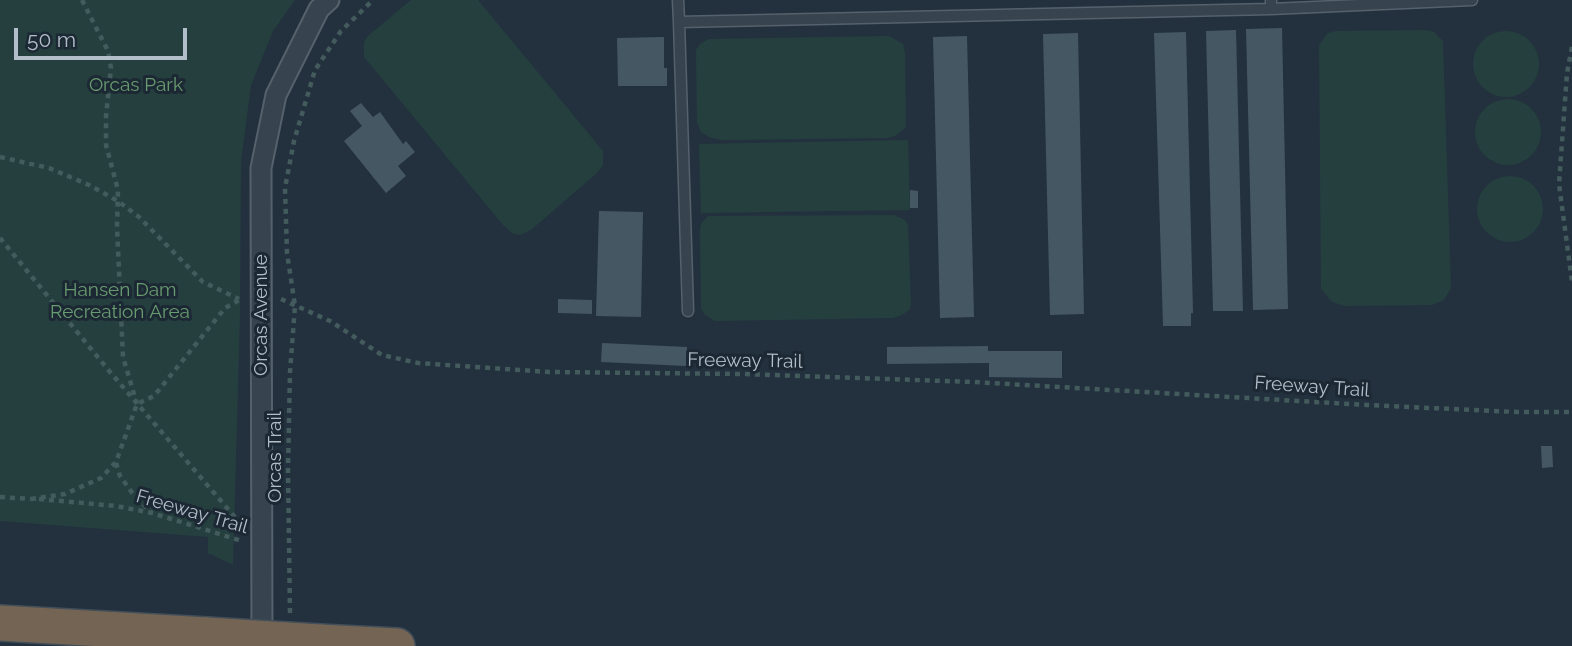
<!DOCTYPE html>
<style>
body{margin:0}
#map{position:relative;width:1572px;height:646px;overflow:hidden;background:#23313e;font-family:Raleway,sans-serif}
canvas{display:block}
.scale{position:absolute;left:14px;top:28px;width:173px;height:32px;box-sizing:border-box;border:4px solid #b2bec9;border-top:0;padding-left:9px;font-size:21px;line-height:24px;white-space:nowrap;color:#b2bec9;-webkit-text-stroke:5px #1c2833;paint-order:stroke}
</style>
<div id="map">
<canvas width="1572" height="646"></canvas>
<div class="scale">50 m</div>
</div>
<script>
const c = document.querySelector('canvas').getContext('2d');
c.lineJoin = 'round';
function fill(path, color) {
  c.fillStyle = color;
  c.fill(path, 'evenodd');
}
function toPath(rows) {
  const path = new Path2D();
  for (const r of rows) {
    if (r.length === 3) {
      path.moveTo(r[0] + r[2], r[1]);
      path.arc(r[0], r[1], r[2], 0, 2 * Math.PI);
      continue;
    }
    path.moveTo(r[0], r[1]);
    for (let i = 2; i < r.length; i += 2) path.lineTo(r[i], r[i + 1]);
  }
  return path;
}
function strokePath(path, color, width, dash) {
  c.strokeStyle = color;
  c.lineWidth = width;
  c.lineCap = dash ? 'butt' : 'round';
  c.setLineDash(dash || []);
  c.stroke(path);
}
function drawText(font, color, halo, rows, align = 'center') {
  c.font = font + ' Raleway,sans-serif';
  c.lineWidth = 6;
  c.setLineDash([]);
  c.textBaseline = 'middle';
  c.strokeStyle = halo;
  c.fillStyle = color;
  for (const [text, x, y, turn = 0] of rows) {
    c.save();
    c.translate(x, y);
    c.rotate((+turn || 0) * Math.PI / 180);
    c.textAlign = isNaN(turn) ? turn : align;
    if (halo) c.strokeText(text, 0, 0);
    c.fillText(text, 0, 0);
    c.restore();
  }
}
fill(toPath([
 [0,0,295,0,273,31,251,85,241,161,240,313,233,565,208,553,208,537,0,521],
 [411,0,478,0,603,151,603,165,597,173,531,230,520,235,512,233,503,225,364,57,364,42,368,36],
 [1426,30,1434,32,1443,41,1451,288,1444,300,1432,305,1345,306,1332,302,1321,289,1319,45,1328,33,1336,31],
 [1506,64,33],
 [889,36,903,44,905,53,906,127,895,136,887,138,721,140,709,137,701,132,697,122,696,50,700,44,709,39],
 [1508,132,33],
 [908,140,910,210,701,213,699,144],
 [1510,209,33],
 [894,215,905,220,908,225,911,305,909,310,902,315,893,318,715,321,704,314,701,308,700,232,701,224,708,216]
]), '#253f3f');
fill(toPath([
 [1282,28,1288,309,1253,310,1246,29],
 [1236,30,1243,311,1213,311,1206,31],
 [1186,32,1193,313,1191,313,1191,326,1163,326,1154,33],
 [1078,33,1084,314,1050,315,1043,34],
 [967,36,974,317,940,318,933,37],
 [664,37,664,68,667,68,667,86,618,86,617,38],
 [361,103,373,117,380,112,403,144,406,141,415,152,398,166,406,176,386,193,344,141,362,126,350,111],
 [910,190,918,191,918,208,910,208],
 [599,211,643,212,641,317,596,316],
 [558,299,592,300,592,314,558,313],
 [602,343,687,347,686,366,601,362],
 [988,346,988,351,1062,351,1062,378,989,377,989,363,887,364,887,347],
 [1541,446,1552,446,1553,467,1542,468]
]), '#465764');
const service = toPath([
 [678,0,679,22,1271,9,1271,0],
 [1271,9,1472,0],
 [679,22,688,311]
]);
const minor = toPath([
 [262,646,261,168,276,95,319,9,329,0]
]);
const motorway = toPath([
 [0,623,207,635],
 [320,642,397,646]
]);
strokePath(service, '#55616c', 13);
strokePath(minor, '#55616c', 23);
strokePath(motorway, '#424e59', 38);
strokePath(toPath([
 [82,0,108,51,111,68,106,116,106,145,118,190,117,227,123,357,137,404],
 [1572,47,1567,73,1559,184,1572,282],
 [0,157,49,168,89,185,118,201,139,217,203,282,239,299],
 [0,238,110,372,240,523],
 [281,299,330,321,382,355,418,363,549,372,743,374,974,382,1367,405,1517,412,1572,412],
 [116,463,120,476,133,494,151,512],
 [0,497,31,499],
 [31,499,65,494,101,478,116,462,137,404,154,396,225,308,241,299],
 [39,499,116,506,152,513,242,541],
 [290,613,288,470,290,372,295,306,287,253,285,188,294,141,315,70,341,31,373,0]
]), '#435b5c', 4.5, [5, 5]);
strokePath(service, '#37434e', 10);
strokePath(minor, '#37434e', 19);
strokePath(motorway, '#746453', 35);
const motorwayBridge = toPath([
 [207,635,320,642]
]);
strokePath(motorwayBridge, '#424e59', 38, []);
strokePath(motorwayBridge, '#746453', 35);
drawText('19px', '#689b6f', '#1c2833', [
 ["Orcas Park",136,85],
 ["Hansen Dam",120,290],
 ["Recreation Area",120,312]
]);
drawText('19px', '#b2bec9', '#1c2833', [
 ["Orcas Avenue",261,315,-90],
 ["Freeway Trail",745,361,1],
 ["Freeway Trail",1312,387,4],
 ["Orcas Trail",275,457,-90],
 ["Freeway Trail",192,512,16]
]);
</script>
